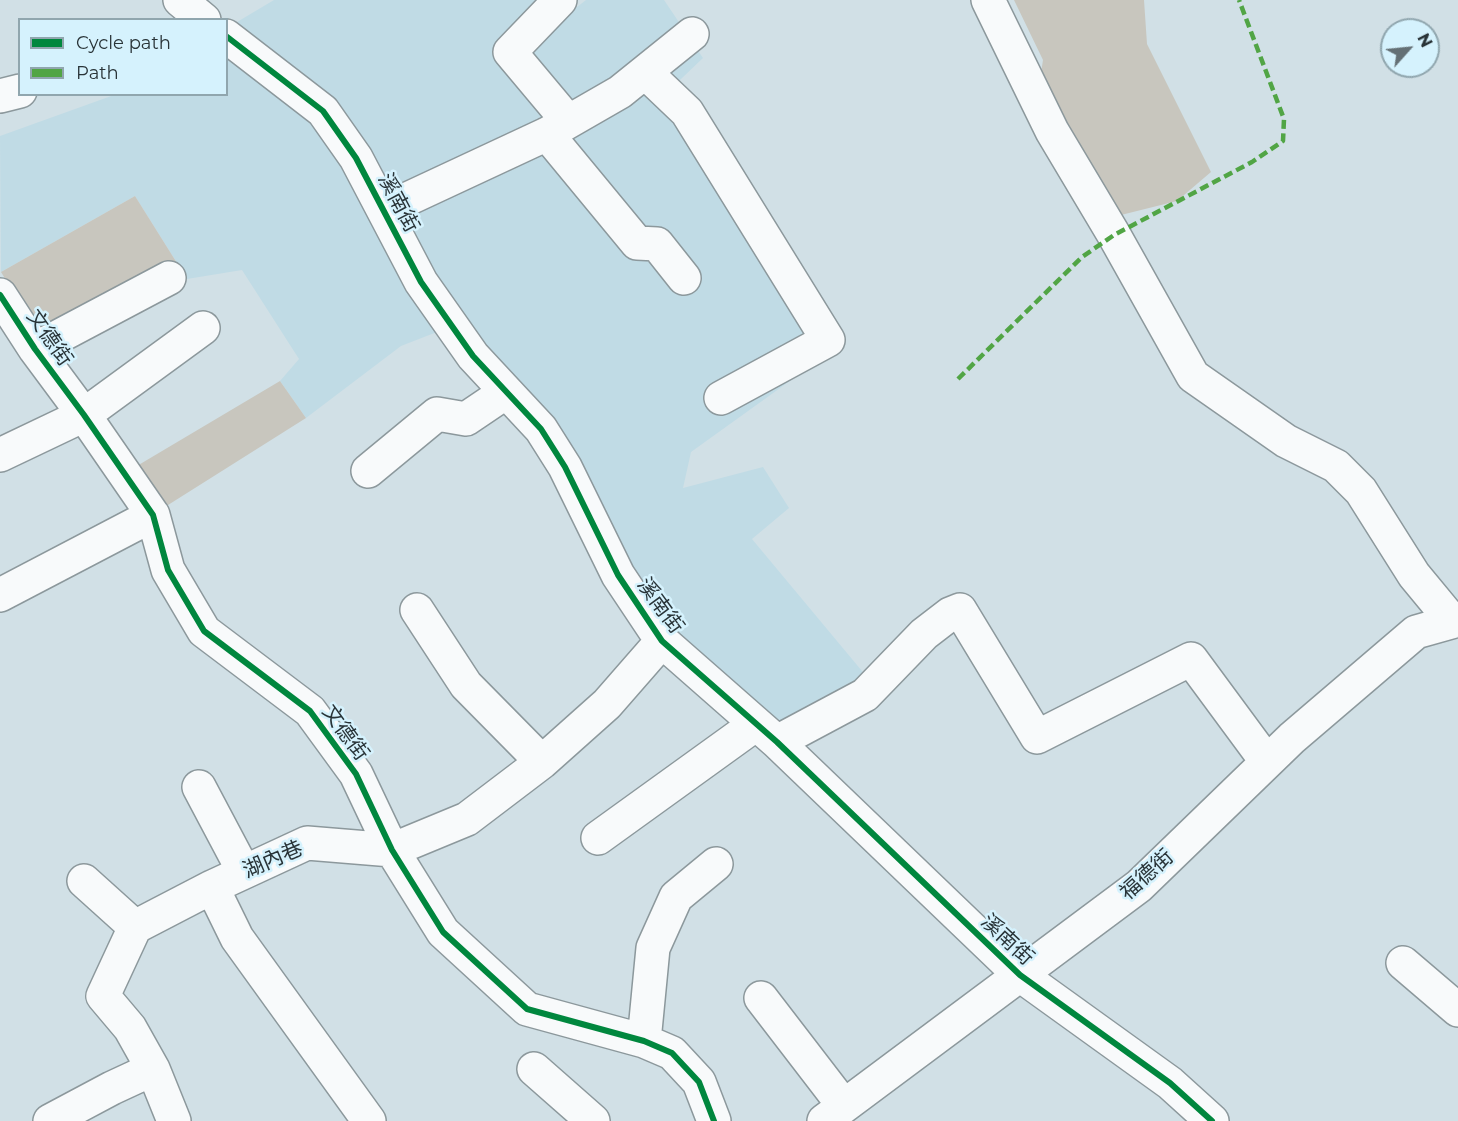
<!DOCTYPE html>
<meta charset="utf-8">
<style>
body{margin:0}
#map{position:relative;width:1458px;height:1121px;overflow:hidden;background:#d1e0e6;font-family:Montserrat,sans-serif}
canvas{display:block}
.legend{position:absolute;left:18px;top:18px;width:210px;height:78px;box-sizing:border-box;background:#d5f2fd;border:2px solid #90a6ae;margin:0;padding:8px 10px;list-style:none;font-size:18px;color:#293438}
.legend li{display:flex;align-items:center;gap:12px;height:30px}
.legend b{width:30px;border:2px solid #90a6ae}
.north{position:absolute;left:1380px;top:18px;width:60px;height:60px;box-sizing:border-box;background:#d5f2fd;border:2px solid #90a6ae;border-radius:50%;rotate:63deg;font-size:16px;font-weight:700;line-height:24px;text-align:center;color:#293438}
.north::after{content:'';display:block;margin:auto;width:21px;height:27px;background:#647075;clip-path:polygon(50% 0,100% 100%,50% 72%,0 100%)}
</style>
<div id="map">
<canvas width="1458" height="1121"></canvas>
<ul class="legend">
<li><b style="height:8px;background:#00873e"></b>Cycle path</li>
<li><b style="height:8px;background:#51a545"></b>Path</li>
</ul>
<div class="north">N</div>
</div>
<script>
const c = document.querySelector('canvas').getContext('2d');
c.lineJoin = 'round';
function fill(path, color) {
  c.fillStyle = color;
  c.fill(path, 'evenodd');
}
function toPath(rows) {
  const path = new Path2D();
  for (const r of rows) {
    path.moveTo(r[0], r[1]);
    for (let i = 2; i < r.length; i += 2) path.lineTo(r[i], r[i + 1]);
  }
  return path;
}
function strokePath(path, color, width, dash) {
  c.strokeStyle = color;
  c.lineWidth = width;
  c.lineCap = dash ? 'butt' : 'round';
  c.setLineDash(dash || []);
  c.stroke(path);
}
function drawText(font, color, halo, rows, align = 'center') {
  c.font = font + ' Montserrat,"Noto Sans TC",sans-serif';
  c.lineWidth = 5;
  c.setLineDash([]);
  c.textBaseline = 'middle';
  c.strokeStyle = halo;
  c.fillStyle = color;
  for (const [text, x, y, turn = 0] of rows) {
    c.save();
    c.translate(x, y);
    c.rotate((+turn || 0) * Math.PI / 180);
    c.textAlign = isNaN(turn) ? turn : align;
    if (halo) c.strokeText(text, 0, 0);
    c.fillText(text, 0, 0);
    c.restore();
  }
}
fill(toPath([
 [274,0,571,0,577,7,586,0,664,0,703,58,659,100,833,350,691,452,683,488,763,467,789,508,752,539,872,683,773,755,621,595,598,522,455,325,401,346,306,418,280,381,299,359,242,270,187,279,135,196,1,272,0,136,114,95,226,94,227,28]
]), '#c0dbe5');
fill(toPath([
 [1014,0,1144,0,1147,44,1211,172,1177,201,1105,219,1036,106,1043,60],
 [135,196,187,279,50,352,1,272],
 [280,381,306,418,149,517,120,476]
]), '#c8c6be');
const minor = toPath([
 [180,0,204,20],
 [560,0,510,52,567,120],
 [988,0,1052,131,1114,235,1193,376,1286,441,1336,466,1361,491,1414,575,1452,621],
 [226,36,323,111,356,158,421,282,473,356,541,429,565,467,618,575,662,641,777,742,1020,975,1170,1083,1212,1121],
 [645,72,687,112,828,340,721,398],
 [0,96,20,91],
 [547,134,637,243,657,244,684,278],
 [384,210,547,134,620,92,692,34],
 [0,295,35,349,84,415,153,515,168,570,204,631,310,711,356,774,392,850,443,932,527,1009,644,1041,672,1053,699,1082,714,1121],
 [35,349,169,278],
 [0,455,84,415,203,328],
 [368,471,437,414,466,419,506,392],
 [0,595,153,515],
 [417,610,466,685,542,762],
 [777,742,865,695,924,634,950,614,960,610,1037,737,1191,659,1267,762],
 [199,787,244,872],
 [598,838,756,724],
 [84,881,135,927],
 [212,887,237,938,369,1121],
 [1403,963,1458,1010],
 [761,998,844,1106],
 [644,1041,653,948,676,897,716,864],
 [153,1069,174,1121],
 [534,1069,593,1121],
 [50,1121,112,1088,153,1069,130,1028,103,996,135,927,212,887,307,843,392,850,467,819,542,762,607,704,662,641],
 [824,1121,1139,886,1292,738,1416,632,1458,620]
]);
strokePath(minor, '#8c989c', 36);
strokePath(minor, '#f8fafb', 33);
strokePath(toPath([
 [958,379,1082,257,1114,235,1252,162,1283,141,1284,119,1239,0]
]), '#51a545', 4.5, [9, 4.5]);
strokePath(toPath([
 [226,36,323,111,356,158,421,282,473,356,541,429,565,467,618,575,662,641,777,742,1020,975,1170,1083,1212,1121],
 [0,295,35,349,84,415,153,515,168,570,204,631,310,711,356,774,392,850,443,932,527,1009,644,1041,672,1053,699,1082,714,1121]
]), '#00873e', 6);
drawText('21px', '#293438', '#d5f2fd', [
 ["溪南街",398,203,62],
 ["文德街",49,338,55],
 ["溪南街",660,606,54],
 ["文德街",345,733,54],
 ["湖內巷",273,860,-23],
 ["福德街",1147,875,-42],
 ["溪南街",1007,940,43]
]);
</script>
